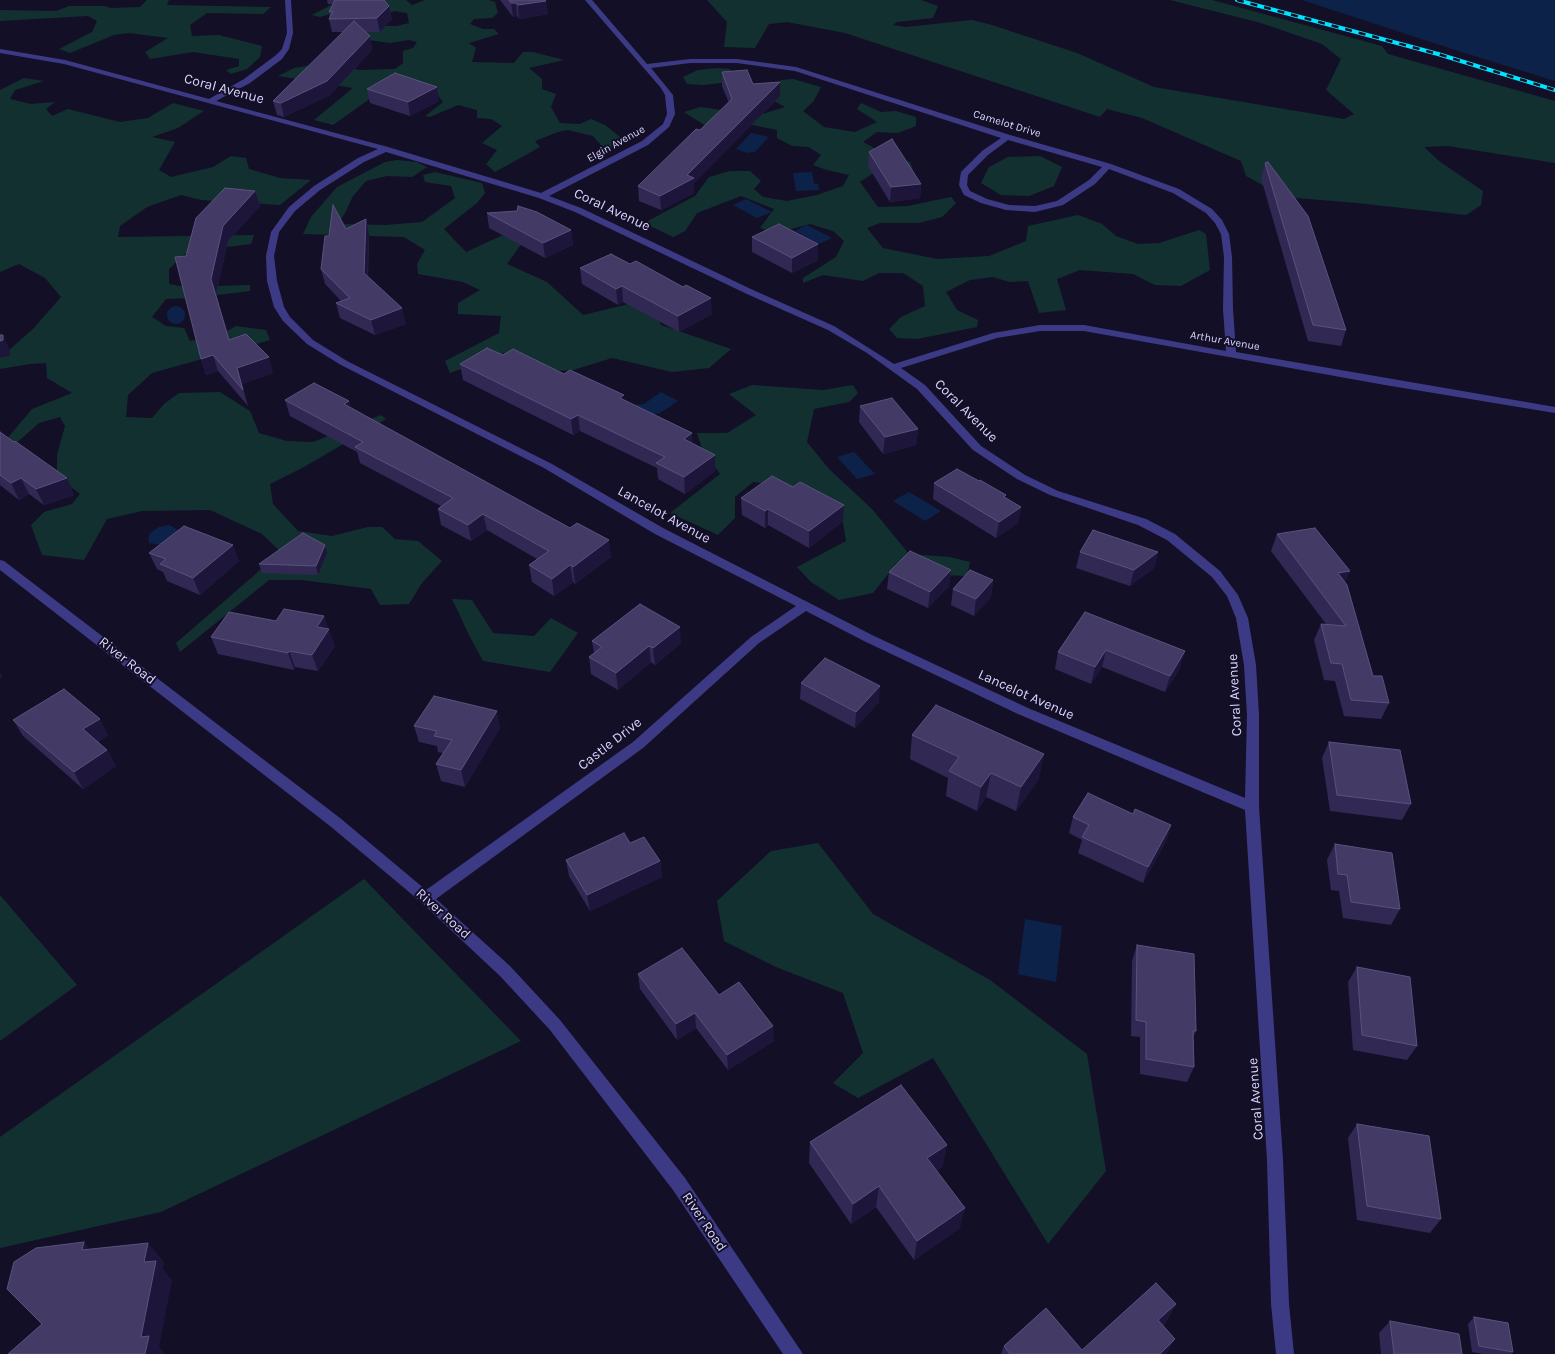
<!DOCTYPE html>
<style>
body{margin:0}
canvas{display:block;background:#130f26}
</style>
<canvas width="1555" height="1354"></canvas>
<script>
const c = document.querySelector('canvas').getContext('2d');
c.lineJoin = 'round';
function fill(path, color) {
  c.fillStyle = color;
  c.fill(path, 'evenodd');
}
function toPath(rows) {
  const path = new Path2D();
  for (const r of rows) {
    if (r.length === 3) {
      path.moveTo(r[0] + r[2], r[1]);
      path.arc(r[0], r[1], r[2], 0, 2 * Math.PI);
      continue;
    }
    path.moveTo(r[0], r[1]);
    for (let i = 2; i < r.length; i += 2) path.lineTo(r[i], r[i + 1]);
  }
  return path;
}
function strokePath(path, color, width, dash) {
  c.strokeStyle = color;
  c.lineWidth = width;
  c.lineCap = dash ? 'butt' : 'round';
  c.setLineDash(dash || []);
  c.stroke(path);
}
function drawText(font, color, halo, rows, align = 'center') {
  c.font = font + ' Karla,sans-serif';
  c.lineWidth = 4;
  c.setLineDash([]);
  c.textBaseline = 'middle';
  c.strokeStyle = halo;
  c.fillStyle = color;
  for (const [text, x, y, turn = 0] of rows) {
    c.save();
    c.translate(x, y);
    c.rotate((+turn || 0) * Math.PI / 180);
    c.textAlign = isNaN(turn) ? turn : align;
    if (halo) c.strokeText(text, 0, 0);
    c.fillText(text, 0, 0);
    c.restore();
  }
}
fill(toPath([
 [147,0,169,0,167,5,271,7,263,14,207,13,190,25,192,36,219,35,262,46,260,57,247,69,231,74,226,70,239,66,239,59,193,52,150,59,145,52,168,38,129,33,114,35,70,53,59,49,92,32,97,21,88,16,0,21,0,10,56,11,69,6,104,6,111,8,140,7],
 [353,0,406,0,412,5,425,0,489,0,495,2,498,13,492,18,474,19,470,24,483,29,494,29,499,34,469,43,476,48,472,62,514,63,523,52,533,52,564,60,529,68,542,79,542,89,556,94,551,107,560,123,580,124,591,119,605,125,624,140,606,151,593,136,568,130,558,132,535,141,540,147,495,172,486,164,497,150,482,143,502,126,491,119,477,118,477,110,458,105,430,117,425,116,443,102,435,92,378,93,333,125,314,120,353,88,278,76,294,68,312,65,342,66,359,70,395,69,403,63,403,51,413,48,417,42,409,40,390,43,347,37,374,26,396,26,409,23,407,13,394,11,379,19,337,12,320,17,312,15,331,5,347,5],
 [707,0,921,0,938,6,933,18,897,22,893,25,905,27,972,20,992,25,1077,53,1154,87,1344,119,1354,114,1326,90,1341,59,1322,44,1261,23,1170,0,1212,0,1382,46,1388,54,1555,101,1555,163,1448,146,1424,147,1439,161,1483,191,1481,205,1466,215,1357,203,1284,197,1246,176,1241,161,1142,118,1107,109,1100,117,845,33,787,22,769,24,755,48,724,47,727,22],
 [717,68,730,69,737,81,704,85,687,84,683,77,698,70],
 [24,78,44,81,15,90,10,99,31,104,55,102,46,109,52,116,68,109,120,122,148,118,173,103,204,111,178,128,152,137,175,142,159,170,171,177,213,167,231,156,246,158,249,169,280,178,311,180,280,205,201,200,181,195,147,207,120,226,118,237,254,235,251,244,187,252,169,269,169,284,186,287,250,285,250,291,193,298,166,299,152,317,166,326,184,328,190,341,222,334,236,326,266,330,270,340,152,373,128,395,126,417,152,418,164,404,179,393,220,392,250,411,259,433,287,441,313,442,381,415,386,419,304,467,270,484,273,504,298,531,332,536,368,527,382,527,395,539,418,541,442,561,422,583,409,604,380,605,371,589,302,580,269,580,180,652,176,643,281,552,262,534,210,510,142,511,107,519,84,560,42,555,31,525,44,512,72,504,80,494,57,476,57,455,65,426,60,417,39,423,13,446,0,447,32,409,72,393,47,378,46,363,30,364,0,369,0,358,34,328,61,297,45,278,19,264,0,272,0,90],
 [793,79,821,87,813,102,803,111,824,127,855,132,877,122,857,109,861,103,881,112,896,111,916,117,916,126,898,133,877,132,863,142,880,151,910,162,913,170,872,174,860,182,878,207,908,206,951,197,956,203,942,217,919,223,880,223,867,228,883,248,937,259,989,256,1026,241,1028,226,1078,215,1102,224,1116,236,1138,244,1159,243,1199,230,1206,234,1210,270,1181,286,1155,285,1133,274,1080,270,1057,279,1066,310,1039,313,1028,281,1009,282,993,277,970,280,946,292,957,310,978,320,977,327,917,339,897,338,889,329,901,317,925,306,923,286,903,273,879,273,863,281,823,275,803,283,803,278,836,257,844,241,833,231,810,224,776,233,760,228,774,209,741,196,697,213,685,231,673,237,644,223,695,196,709,177,730,171,750,171,761,181,754,189,763,197,787,201,817,195,843,186,849,175,827,170,813,165,821,155,809,147,792,146,777,138,777,130,742,123,706,126,684,112,700,107,759,115,785,107,769,98,781,80],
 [1040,156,1062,167,1054,186,1029,196,1001,195,981,183,989,167,1008,157],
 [397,160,417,162,427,167,412,177,387,176,366,181,353,196,345,213,338,224,385,225,422,222,455,198,451,186,425,182,423,175,435,172,482,183,485,193,477,203,444,229,466,252,516,229,527,236,507,264,547,282,583,315,625,305,672,282,654,310,661,325,731,349,709,368,672,372,612,358,573,370,541,372,503,353,450,373,445,361,499,333,501,316,458,314,458,303,480,290,463,282,418,274,417,264,425,250,404,237,303,234,311,217,337,187,385,162],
 [752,385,823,390,853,385,858,393,849,402,814,409,807,442,829,469,872,509,909,554,950,557,970,562,967,576,943,575,907,557,896,564,873,593,839,600,811,582,797,567,846,541,842,517,770,484,753,482,735,497,735,518,718,535,670,513,720,474,703,451,697,433,727,433,756,415,729,394],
 [452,599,472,600,493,633,534,636,551,618,578,633,550,672,483,661,470,637],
 [818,843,873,914,990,980,1087,1054,1106,1171,1048,1244,933,1058,858,1098,833,1083,863,1053,843,993,776,967,724,941,717,901,771,851],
 [364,879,521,1041,161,1212,0,1248,0,1137],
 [0,895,77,985,0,1041]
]), '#12302f');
fill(toPath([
 [1302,0,1555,0,1555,81,1452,49],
 [751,133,769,137,755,152,748,153,736,149],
 [812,172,814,184,818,184,819,190,796,191,793,173],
 [746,199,772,212,757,218,733,205],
 [807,225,832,238,819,244,795,231],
 [176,315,9],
 [661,392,678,401,660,413,630,418,626,406,644,404],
 [854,452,875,474,857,479,837,457],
 [909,492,941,511,925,521,893,501],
 [169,525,180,531,162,545,150,543,148,540,150,533,159,527],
 [1025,919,1062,926,1056,982,1018,974]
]), '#0c2248');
fill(toPath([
 [285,0,291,0,293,33,289,49,282,59,250,83,216,101,388,147,541,193,642,141,663,124,667,114,665,95,661,88,585,0,592,0,647,64,690,59,737,59,796,67,1010,135,1111,164,1179,189,1212,209,1222,220,1229,234,1232,257,1233,309,1236,352,1555,407,1555,413,1385,385,1084,331,1040,331,997,338,901,368,925,385,981,446,1025,475,1058,491,1146,519,1175,534,1220,571,1238,595,1248,618,1256,665,1259,715,1259,807,1283,1160,1289,1304,1294,1354,1276,1354,1271,1304,1267,1160,1245,810,1018,714,864,641,806,611,759,643,643,748,436,899,510,966,560,1020,685,1178,803,1354,783,1354,673,1190,550,1030,500,976,421,902,330,826,0,570,0,560,4,561,340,818,426,890,633,742,751,637,796,606,655,534,544,468,341,365,307,344,283,321,274,307,267,281,266,256,271,232,289,207,314,186,358,158,378,149,64,64,0,53,0,49,65,60,209,99,244,79,276,55,282,49,287,33,285,0],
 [690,63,737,63,795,71,1001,138,982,151,961,172,959,185,964,195,981,203,1006,210,1035,212,1063,205,1095,184,1109,169,1173,193,1206,213,1215,223,1221,234,1224,257,1223,309,1226,351,1084,325,1040,325,993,333,894,364,834,326,753,290,581,208,549,196,648,145,669,127,675,114,673,95,651,68,690,63],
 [1008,140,1102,167,1089,180,1057,201,1035,206,1009,205,987,199,970,191,967,185,968,175,988,155,1008,140],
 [386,152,539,198,575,212,747,294,828,330,867,353,917,389,973,450,1017,479,1050,495,1138,525,1167,540,1212,577,1227,596,1236,618,1244,665,1247,715,1245,798,1028,708,872,635,663,528,552,464,347,361,313,340,290,317,284,307,277,281,274,256,279,232,295,211,320,190,364,162,386,152]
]), '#3d3a85');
const rail = toPath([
 [1237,0,1438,54,1555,90]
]);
strokePath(rail, '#00e5ff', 4);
strokePath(rail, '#130f26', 2.5, [7]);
fill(toPath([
 [327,0,384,0,392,19,380,32,365,32,370,36,372,50,330,95,284,117,277,115,273,101,344,32,332,32,329,19,330,17,329,12,333,4,328,4],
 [500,0,545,0,548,14,519,19,517,16,513,17],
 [722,72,753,84,780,96,694,183,694,193,661,210,639,201,638,186,729,103,722,86],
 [367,89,439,101,410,116,370,103],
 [869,152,921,184,920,198,890,202,868,166],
 [1265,163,1346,330,1341,346,1308,341,1261,178],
 [255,191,260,206,228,241,216,294,229,340,273,373,242,384,248,406,218,371,206,375,201,359,186,256],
 [487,213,571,230,573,245,545,258,489,228],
 [366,219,369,234,368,277,406,324,375,335,340,318,336,303,341,301,325,284,321,269,329,236],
 [752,237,818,260,792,273,752,252],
 [580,268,712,314,679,332,623,302,618,305,582,284],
 [503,355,564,374,624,400,692,433,692,444,715,455,715,471,685,494,658,479,657,468,580,431,573,435,463,380,460,364],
 [285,400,349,401,350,407,611,557,575,584,573,582,554,596,532,582,529,565,537,559,487,530,471,541,441,525,438,509,441,506,360,463,357,452,290,416],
 [860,406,918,429,916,445,883,454,859,422],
 [0,432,74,495,44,505,29,494,19,500,0,485],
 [979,481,1021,507,1018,523,996,538,933,499,934,483],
 [741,498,843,521,809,548,768,525,765,528,742,515],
 [1277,534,1345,582,1373,676,1389,703,1381,719,1344,716,1335,681,1324,680,1314,640,1321,624,1326,624,1271,551],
 [325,545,327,553,318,575,262,573,259,564],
 [1080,552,1158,552,1154,568,1130,586,1076,568],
 [149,553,239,561,200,595,167,581,163,572,157,569],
 [951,570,949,586,928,608,887,589,889,572],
 [993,580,991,597,974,616,951,605,953,589],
 [1085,612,1180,668,1165,692,1102,667,1091,684,1055,669,1058,652],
 [276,621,328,629,335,646,318,671,295,667,294,670,218,654,211,637],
 [592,641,681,643,655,665,651,662,618,690,591,674,589,657,594,653],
 [801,683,879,702,855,728,800,699],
 [13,720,108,735,98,742,107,750,116,766,83,789,23,736],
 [414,726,500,728,465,787,441,781,436,764,443,753,438,752,437,746,419,742],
 [912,735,1039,779,1016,811,986,797,977,811,946,796,948,778,910,759],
 [1329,742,1411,804,1402,820,1330,811,1322,758],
 [1133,814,1171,825,1166,841,1143,883,1078,853,1082,840,1069,833,1073,817],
 [630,843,660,861,662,877,590,911,569,876,566,860],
 [1335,844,1400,909,1391,925,1343,918,1339,891,1331,890,1327,860],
 [1137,945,1196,1031,1193,1038,1194,1067,1187,1082,1140,1074,1140,1037,1131,1036,1132,961],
 [1357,967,1417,1046,1407,1060,1353,1050,1348,982],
 [638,974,719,995,774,1041,728,1070,696,1028,677,1040,640,989],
 [1357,1124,1441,1219,1430,1233,1357,1220,1348,1138],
 [810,1142,943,1166,936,1171,960,1228,914,1260,876,1207,851,1224,809,1163],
 [1176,1304,1166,1322,1163,1325,1175,1339,1166,1354,1001,1354,1004,1346,1082,1350],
 [1474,1317,1513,1352,1511,1354,1483,1354,1472,1352,1468,1324],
 [1390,1321,1462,1354,1381,1354,1379,1333]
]), '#312854');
fill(toPath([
 [546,1,548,14,519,19,518,5],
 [511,3,516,3,517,16,513,17],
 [389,6,392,19,380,32,377,18],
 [370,36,372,50,330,95,284,117,281,103],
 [780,82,780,96,694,183,694,193,661,210,660,196,687,175],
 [437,87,439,101,410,116,408,102],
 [921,184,920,198,890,202,891,187],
 [255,191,260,206,228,241,216,294,234,356,211,279,223,226],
 [366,219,369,234,367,288,364,273],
 [571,230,573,245,545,258,543,243],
 [818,244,818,260,792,273,792,258],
 [622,286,623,302,618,305,616,289],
 [711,298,712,314,679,332,678,316],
 [402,308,406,324,375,335,371,320],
 [3,335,10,351,10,356,0,357,0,341],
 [213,355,218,371,206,375,201,359],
 [269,357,273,373,242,384,248,406,237,368],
 [349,401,353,417,344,404],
 [578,415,580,431,573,435,571,419],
 [918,429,916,445,883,454,885,437],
 [692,433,693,449,684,439],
 [715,455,715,471,685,494,684,477],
 [21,478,29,494,19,500,11,483],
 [67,478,74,495,44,505,36,489],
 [844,505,843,521,809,548,809,531],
 [1021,507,1018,523,996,538,999,522],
 [768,509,768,525,765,528,765,511],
 [483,514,487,530,471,541,468,525],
 [609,540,611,557,575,584,573,567],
 [233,545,239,561,200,595,193,578],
 [325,545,327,553,318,575,316,566],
 [1158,552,1154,568,1130,586,1134,570],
 [570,565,573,582,554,596,552,579],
 [951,570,949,586,928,608,930,592],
 [1350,571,1343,588,1338,573],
 [993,580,991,597,974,616,976,599],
 [324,616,335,646,318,671,312,655,317,627],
 [680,627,681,643,655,665,653,648],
 [649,646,651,662,618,690,616,673],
 [1106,650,1102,667,1091,684,1095,667],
 [289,651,295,667,294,670,288,653],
 [1185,651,1180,668,1165,692,1170,676],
 [0,672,3,677,0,679],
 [880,686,879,702,855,728,856,712],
 [497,711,500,728,465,787,461,770],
 [100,719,108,735,92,746,83,729],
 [107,750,116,766,83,789,74,772],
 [1044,754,1039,779,1016,811,1021,787],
 [991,773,986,797,977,811,981,787],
 [1171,825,1166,841,1143,883,1148,867],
 [660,861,662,877,590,911,587,895],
 [695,1013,696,1028,677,1040,676,1024],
 [773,1026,774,1041,728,1070,727,1055],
 [947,1145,943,1166,923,1179,927,1158],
 [879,1186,876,1207,851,1224,853,1204],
 [965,1208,960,1228,914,1260,917,1241],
 [84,1242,102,1262,82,1250],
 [148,1243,164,1262,163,1269,172,1280,159,1347,165,1354,145,1354,141,1337,144,1262],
 [1176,1304,1166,1322,1148,1337,1158,1320],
 [1175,1339,1166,1354,1160,1354]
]), '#1d163a');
const building = toPath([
 [335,0,384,0,389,6,377,18,329,19,333,11,329,12,335,0],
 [509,0,545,0,546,1,518,5,516,3,511,3,509,0],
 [354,21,370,36,327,81,281,103,273,101,354,21],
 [747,70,753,84,780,82,687,175,694,178,660,196,638,186,696,129,700,130,732,99,722,72,747,70],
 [395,73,437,87,408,102,367,89,395,73],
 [892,139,921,184,891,187,869,152,892,139],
 [1268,162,1308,216,1346,330,1313,325,1265,163,1268,162],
 [225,188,255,191,223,226,211,279,229,340,246,334,269,357,237,368,243,390,213,355,201,359,175,257,186,256,196,218,225,188],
 [333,205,346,229,366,219,364,273,402,308,371,320,336,303,350,298,321,269,325,236,329,236,333,205],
 [518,206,537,212,571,230,543,243,487,213,517,211,518,206],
 [779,224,818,244,792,258,752,237,779,224],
 [611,254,630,264,636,261,683,287,686,285,711,298,678,316,622,286,616,289,580,268,611,254],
 [0,335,3,335,3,340,0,341,0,335],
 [487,348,503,355,513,349,564,374,570,370,624,395,620,398,692,433,684,439,715,455,684,477,656,463,665,457,578,415,571,419,460,364,487,348],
 [314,383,349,401,344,404,570,528,577,523,609,540,573,567,570,565,552,579,529,565,549,551,483,514,468,525,438,509,453,498,355,447,363,442,285,400,314,383],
 [892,398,918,429,885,437,860,406,892,398],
 [0,432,14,442,15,441,67,478,36,489,21,478,11,483,0,475,0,432],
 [957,469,979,481,980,480,1006,495,1004,497,1021,507,999,522,934,483,957,469],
 [772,476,793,487,800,482,844,505,809,531,768,509,765,511,741,498,772,476],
 [184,526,233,545,193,578,160,564,166,559,149,553,184,526],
 [1315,528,1350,571,1338,573,1347,585,1373,676,1382,676,1389,703,1351,700,1342,664,1331,663,1321,624,1346,626,1277,534,1315,528],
 [1093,530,1158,552,1134,570,1080,552,1093,530],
 [303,533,325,545,316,566,259,564,303,533],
 [910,551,951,570,930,592,889,572,910,551],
 [970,570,993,580,976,599,953,589,970,570],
 [640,604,680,627,653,648,649,646,616,673,589,657,602,647,592,641,640,604],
 [284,609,324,616,317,627,329,629,312,655,289,651,288,653,211,637,229,612,276,621,284,609],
 [1085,612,1185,651,1170,676,1106,650,1095,667,1058,652,1085,612],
 [825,658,880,686,856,712,801,683,825,658],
 [64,689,100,719,83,729,107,750,74,772,13,720,64,689],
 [434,696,497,711,461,770,436,764,452,740,434,736,437,731,414,726,434,696],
 [936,705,1044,754,1021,787,991,773,981,787,949,771,959,757,912,735,936,705],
 [1329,742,1400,750,1411,804,1337,795,1329,742],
 [1088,793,1133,814,1135,809,1171,825,1148,867,1082,837,1089,825,1073,817,1088,793],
 [624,833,630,843,644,837,660,861,587,895,566,860,624,833],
 [1335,844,1392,853,1400,909,1351,902,1347,875,1338,874,1335,844],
 [1137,945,1194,954,1196,1031,1193,1031,1194,1067,1146,1059,1146,1022,1136,1020,1137,945],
 [682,948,719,995,739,982,773,1026,727,1055,695,1013,676,1024,638,974,682,948],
 [1357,967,1410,977,1417,1046,1362,1035,1357,967],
 [901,1085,947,1145,927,1158,965,1208,917,1241,879,1186,853,1204,810,1142,901,1085],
 [1357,1124,1429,1136,1441,1219,1367,1206,1357,1124],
 [84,1242,82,1250,148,1243,144,1262,156,1261,141,1337,149,1336,145,1354,8,1354,42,1324,7,1289,14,1262,36,1248,84,1242],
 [1156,1283,1176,1304,1158,1320,1175,1339,1160,1354,1010,1354,1004,1346,1046,1308,1082,1350,1156,1283],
 [1474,1317,1508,1323,1513,1352,1479,1346,1474,1317],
 [1390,1321,1459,1334,1462,1354,1394,1354,1390,1321]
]);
fill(building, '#433a66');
strokePath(building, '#5a527e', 1);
drawText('11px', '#d9d4ff', '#130f26', [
 ["Camelot Drive",1007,124,17],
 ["Elgin Avenue",616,144,-29],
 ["Arthur Avenue",1225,341,10]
]);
drawText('14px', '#d9d4ff', '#130f26', [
 ["Coral Avenue",224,89,15],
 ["Coral Avenue",612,210,25],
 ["Coral Avenue",966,411,45],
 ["Lancelot Avenue",664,515,29],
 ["River Road",127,661,38],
 ["Lancelot Avenue",1026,695,24],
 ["Coral Avenue",1235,695,-93],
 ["Castle Drive",610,744,-38],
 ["River Road",443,914,42],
 ["Coral Avenue",1256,1099,-94],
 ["River Road",704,1222,56]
]);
</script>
